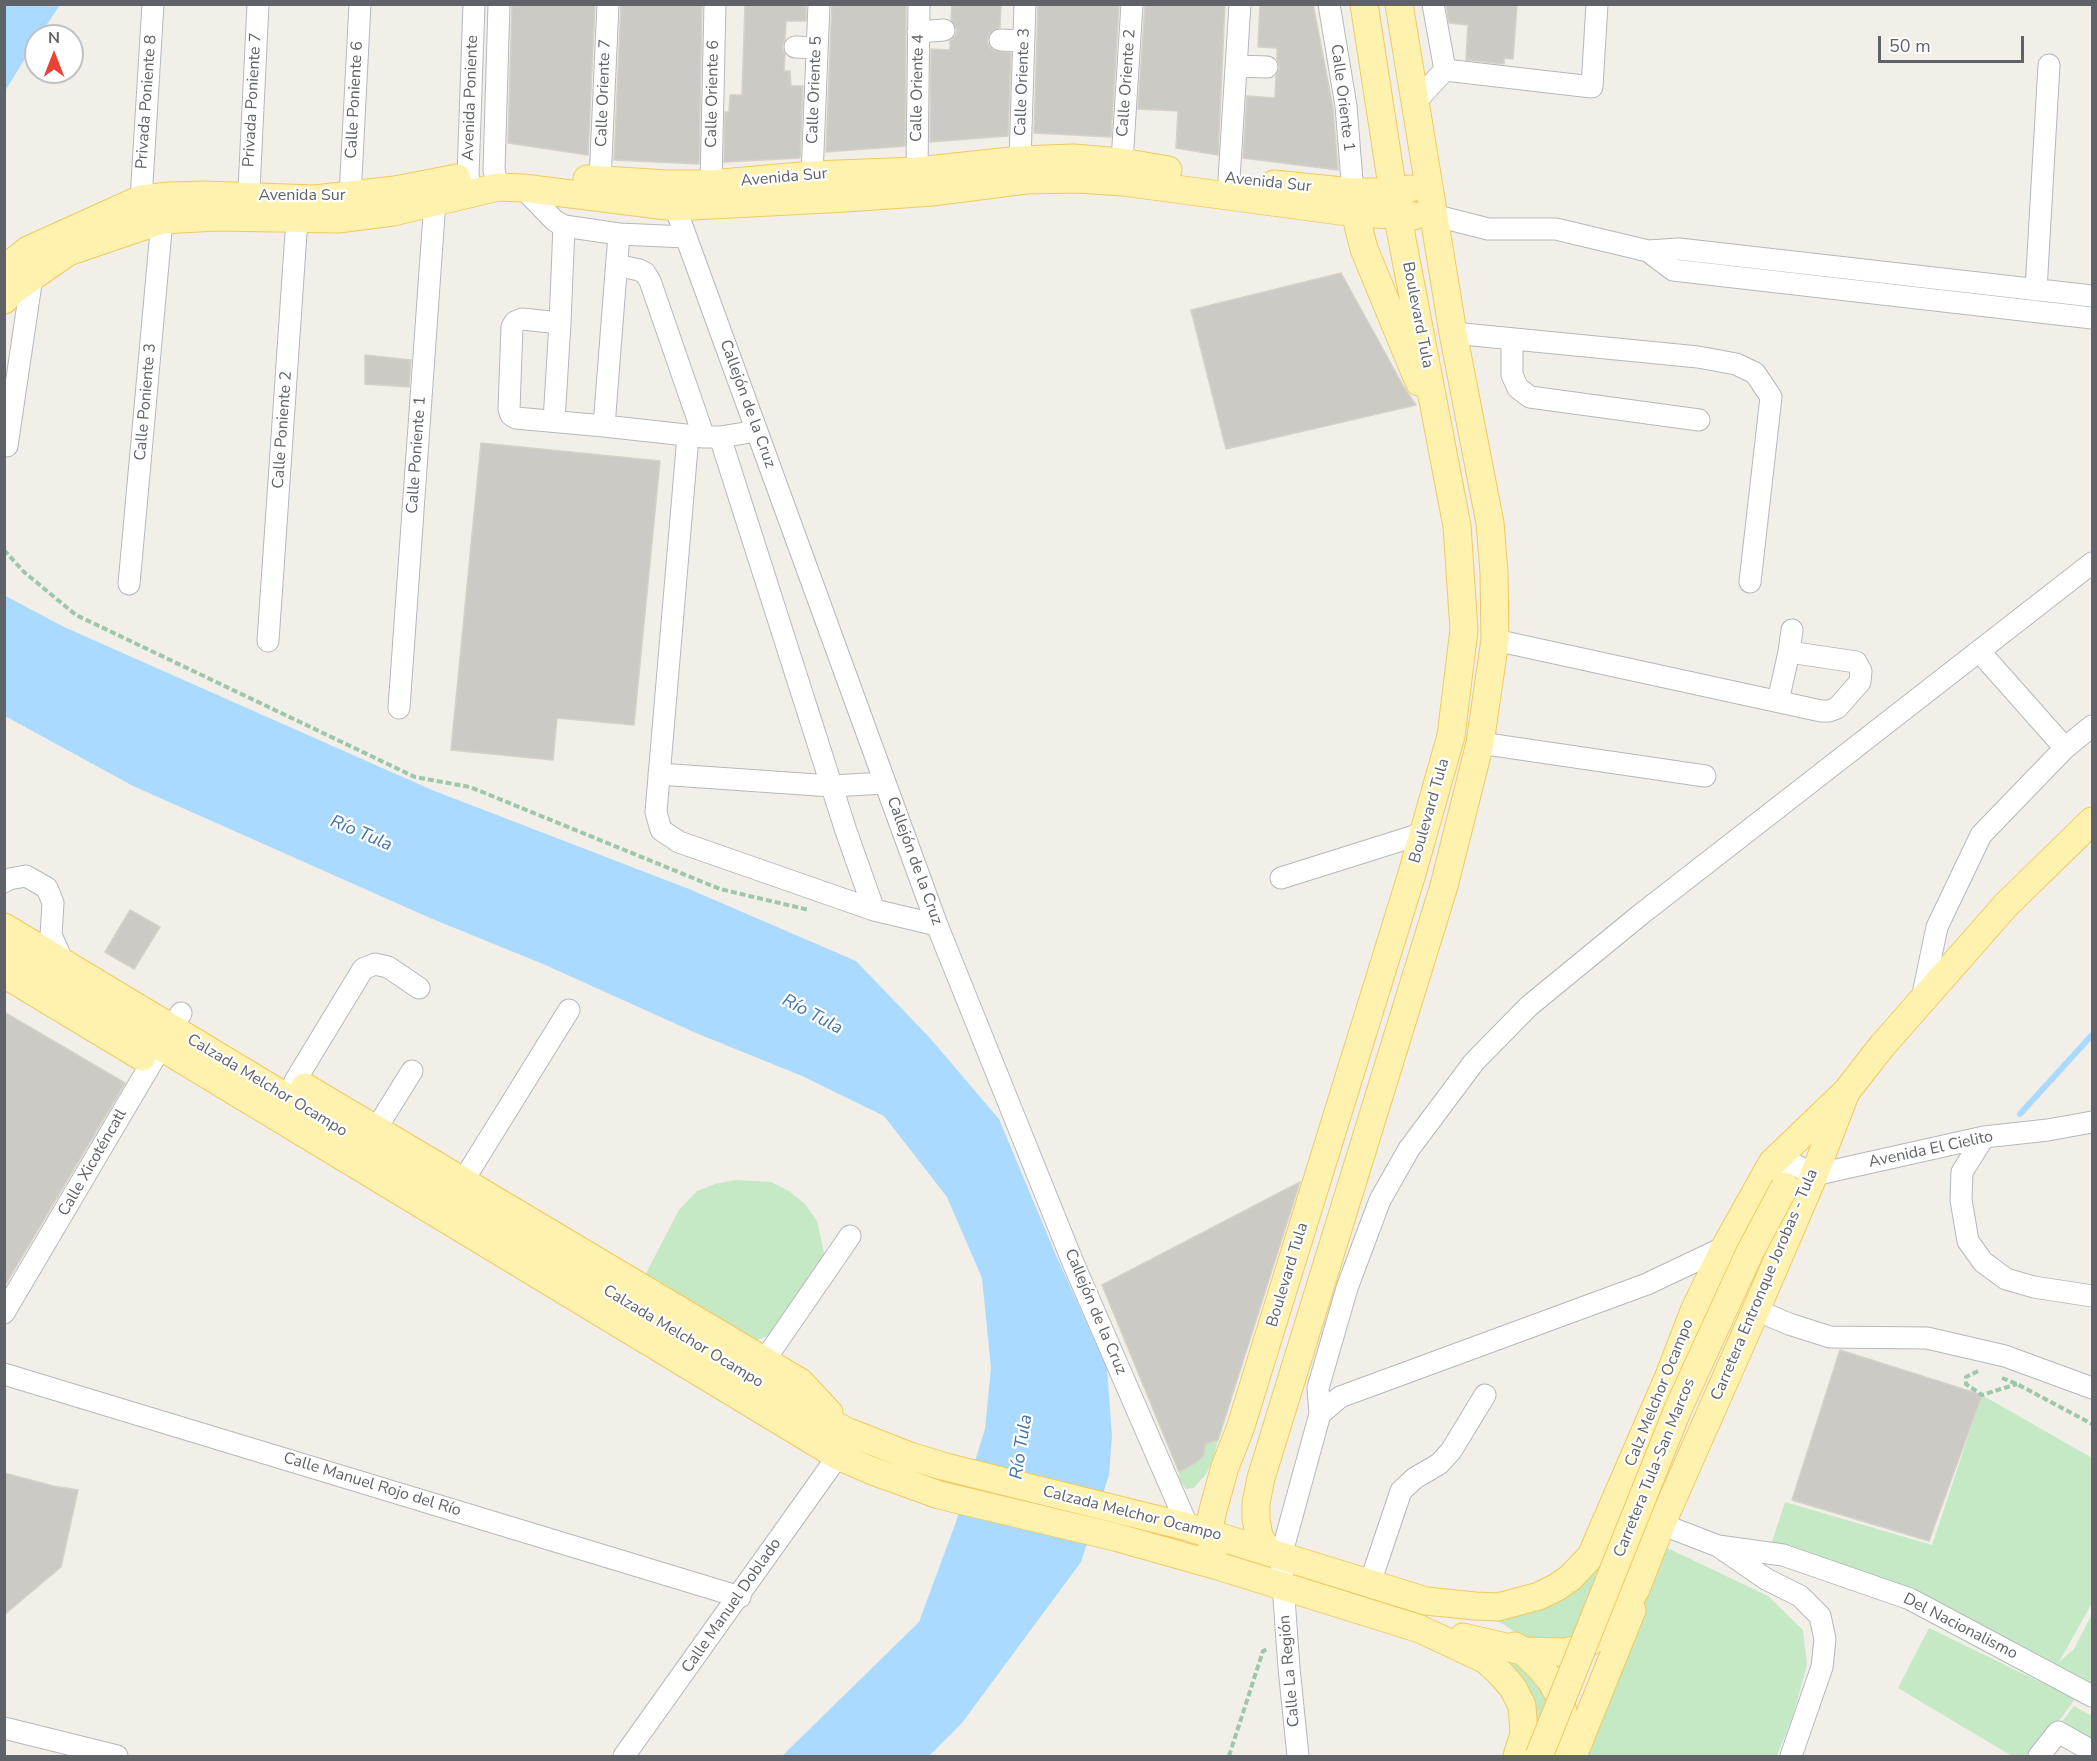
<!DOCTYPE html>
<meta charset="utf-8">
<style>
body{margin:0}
#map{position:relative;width:2097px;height:1761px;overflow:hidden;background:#f1efe8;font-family:"Nunito Sans",sans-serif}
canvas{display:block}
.frame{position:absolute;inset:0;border:6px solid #5f6368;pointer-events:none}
.north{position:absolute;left:24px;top:24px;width:60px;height:60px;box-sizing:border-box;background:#fff;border:2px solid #bfc1c3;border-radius:50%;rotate:0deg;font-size:16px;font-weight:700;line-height:24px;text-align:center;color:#5f6368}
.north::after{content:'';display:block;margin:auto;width:21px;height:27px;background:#ea4335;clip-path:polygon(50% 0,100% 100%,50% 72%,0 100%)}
.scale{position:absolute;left:1878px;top:36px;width:146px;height:27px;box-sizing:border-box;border:3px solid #5f6368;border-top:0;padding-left:8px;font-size:18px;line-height:21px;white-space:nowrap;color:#5f6368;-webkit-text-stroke:4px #fff;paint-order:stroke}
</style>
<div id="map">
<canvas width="2097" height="1761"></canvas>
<div class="frame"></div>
<div class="north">N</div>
<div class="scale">50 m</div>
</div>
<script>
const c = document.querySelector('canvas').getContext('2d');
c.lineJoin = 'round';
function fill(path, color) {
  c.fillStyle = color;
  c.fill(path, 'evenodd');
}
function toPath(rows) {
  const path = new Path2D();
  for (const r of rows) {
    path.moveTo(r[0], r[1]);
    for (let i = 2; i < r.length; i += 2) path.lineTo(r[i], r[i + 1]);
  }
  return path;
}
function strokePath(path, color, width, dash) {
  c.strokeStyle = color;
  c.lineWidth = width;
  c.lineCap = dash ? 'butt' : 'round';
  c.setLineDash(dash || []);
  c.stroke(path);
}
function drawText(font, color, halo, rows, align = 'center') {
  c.font = font + ' "Nunito Sans",sans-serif';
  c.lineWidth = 4.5;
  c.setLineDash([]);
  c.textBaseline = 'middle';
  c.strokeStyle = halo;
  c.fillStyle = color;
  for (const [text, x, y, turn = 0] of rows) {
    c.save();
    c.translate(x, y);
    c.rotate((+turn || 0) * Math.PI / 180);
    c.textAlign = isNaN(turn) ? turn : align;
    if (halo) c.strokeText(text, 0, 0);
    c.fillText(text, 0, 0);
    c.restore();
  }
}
fill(toPath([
 [736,1180,771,1182,789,1191,805,1204,817,1221,825,1257,771,1335,754,1341,641,1283,679,1210,697,1191,715,1184],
 [1982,1395,2092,1458,2092,1603,2059,1662,2074,1649,2092,1614,2092,1696,1911,1598,1768,1554,1785,1502,1932,1545],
 [1218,1440,1213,1460,1206,1474,1194,1488,1186,1489,1180,1481,1179,1472,1195,1463,1205,1444],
 [1621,1518,1649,1528,1623,1592,1585,1634,1535,1646,1502,1623,1479,1617,1516,1613],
 [1663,1546,1768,1596,1803,1630,1807,1665,1793,1715,1777,1756,1582,1756],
 [1929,1628,2075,1699,2033,1756,2012,1756,1898,1688],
 [1494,1657,1525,1664,1548,1693,1556,1756],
 [2074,1706,2092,1716,2092,1745,2059,1726]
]), '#c5e8c5');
fill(toPath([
 [5,4,60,5,39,36,36,36,36,41,5,91],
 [4,595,64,627,432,790,689,889,856,961,929,1037,999,1119,1055,1253,1107,1368,1112,1436,1109,1475,1081,1562,962,1723,929,1756,782,1756,919,1622,956,1522,985,1429,991,1368,982,1278,947,1197,884,1116,802,1076,696,1033,543,964,430,918,133,786,5,716]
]), '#aadaff');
strokePath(toPath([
 [2020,1114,2092,1035]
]), '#aadaff', 6);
const building = toPath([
 [512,4,595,4,588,155,508,143,512,4],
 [621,4,702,4,699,164,614,160,621,4],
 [745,4,806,4,806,21,786,21,785,39,782,47,785,54,784,71,790,71,791,86,803,86,800,158,724,162,725,112,729,112,730,95,742,95,745,4],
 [832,4,906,4,905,146,826,152,832,4],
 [952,4,1001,4,1000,27,990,33,987,40,989,46,994,51,1011,53,1008,136,930,142,931,49,950,50,950,41,955,36,957,30,951,20,952,4],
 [1038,4,1119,4,1111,137,1034,133,1038,4],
 [1145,4,1225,4,1218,155,1176,148,1178,111,1138,109,1145,4],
 [1260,4,1313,4,1333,108,1338,170,1243,158,1247,96,1275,98,1276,76,1280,68,1277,59,1277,48,1258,47,1260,4],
 [1446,4,1517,4,1513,59,1504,58,1504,64,1466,60,1468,25,1449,23,1446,4],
 [1341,273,1405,389,1416,405,1226,449,1191,310,1341,273],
 [365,355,411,360,409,387,365,384,365,355],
 [481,443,660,461,634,725,557,718,553,760,451,750,481,443],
 [130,910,160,927,134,969,105,952,130,910],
 [4,1012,125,1083,4,1287,4,1012],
 [1300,1182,1218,1440,1205,1444,1204,1455,1195,1463,1179,1472,1102,1285,1300,1182],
 [1840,1350,1982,1395,1929,1541,1792,1500,1840,1350],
 [4,1473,53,1486,78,1490,61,1567,4,1615,4,1473]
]);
fill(building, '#cccac5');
strokePath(building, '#d6d1c6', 1.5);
const minor = toPath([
 [1329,4,1346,106,1354,206],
 [1433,4,1445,70],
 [918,32,944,30],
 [1000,40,1024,41],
 [795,47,817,48],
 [1236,66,1267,67],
 [1414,103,1445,70,1592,87,1597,4],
 [1020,160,1025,4],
 [1122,162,1132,4],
 [917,171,919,4],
 [1229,179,1240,4],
 [600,181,608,4],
 [498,187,494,170,499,4],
 [523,188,555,221,564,226,619,234,686,237],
 [813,190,812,175,819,4],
 [472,192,468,176,474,4],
 [670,193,937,925,1074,1265,1188,1527],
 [350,196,360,4],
 [141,199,153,4],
 [712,199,711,184,715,4],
 [248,211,258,4],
 [1433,215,1488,229,1556,229,1648,251,1679,249,2092,296],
 [619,234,604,426,704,437,720,437],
 [1648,251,1673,270,2092,318],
 [617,265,639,270,645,273,650,281,704,437],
 [2036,290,2049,65],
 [560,323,564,226],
 [1453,333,1698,357,1736,364,1755,373,1771,397,1750,582],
 [1512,339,1512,375,1518,388,1530,397,1699,420],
 [554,421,560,323,522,319,515,322,512,327,509,409,511,415,516,418,604,426],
 [757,431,720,437,846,831,874,910],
 [688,436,656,812,661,830,679,842,874,910,937,925],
 [7,446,32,277,31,268],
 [129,584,162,220],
 [1495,640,1821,711,1829,711,1837,708,1860,682,1861,671,1856,662,1789,652,1778,701],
 [268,641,297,219],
 [1979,651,2065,748],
 [1789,652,1792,630],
 [399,708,435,201],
 [1480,743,1705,776],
 [659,774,831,786,885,783],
 [1281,878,1424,833],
 [4,882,9,879,26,876,47,888,53,903,51,935,63,962],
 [1922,999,1937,927,1981,835,2065,748,2092,726],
 [295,1081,363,969,375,964,388,967,419,988],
 [376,1129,412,1071],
 [1984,1137,1962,1172,1961,1200,1968,1241,1983,1262,2006,1279,2034,1287,2092,1296],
 [1772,1163,1797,1166,1814,1175,1984,1137,2048,1130,2092,1122],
 [463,1181,569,1010],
 [1756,1310,1789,1324,1830,1337,1927,1338,2005,1356,2092,1388],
 [4,1313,181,1013],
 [764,1361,850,1236],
 [4,1374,740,1597],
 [1320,1414,1340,1397,1647,1284,1725,1247],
 [1648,1519,1718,1546,1783,1555,1910,1599,2092,1696],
 [1721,1548,1766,1579,1800,1596,1820,1616,1825,1639,1822,1667,1791,1756],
 [1370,1583,1401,1491,1415,1478,1439,1464,1451,1451,1485,1395],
 [4,1728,117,1756],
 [624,1756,838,1456],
 [1298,1756,1289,1668,1281,1556,1320,1414,1318,1388,1347,1288,1380,1200,1409,1149,1474,1062,1529,1006,1640,915,2092,563],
 [2039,1756,2058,1732,2092,1751]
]);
const major = toPath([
 [587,179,667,184,711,184,812,175,917,171,1020,160,1073,158,1122,162,1168,170],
 [1274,184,1352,192,1393,192,1409,189],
 [1355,213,1364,249,1419,382],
 [4,269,28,250,141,199,169,196,203,195,315,199,395,190,457,178],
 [4,300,12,291,68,252,162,220,216,217,338,219,393,212,498,187,523,188,675,207,846,198,932,192,1026,180,1077,179,1123,182,1355,213,1414,216],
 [4,927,790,1401,846,1431,910,1456,946,1467,1188,1527,1426,1601,1475,1606,1498,1607,1539,1596,1557,1587,1570,1578,1591,1556,1669,1376,1694,1311,1725,1247,1772,1163,1846,1092],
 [4,952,838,1456,870,1470,939,1495,1115,1537,1218,1566,1420,1629,1486,1660,1501,1674,1513,1688,1522,1706,1524,1734,1517,1756],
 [4,974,142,1057],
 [305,1087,800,1382,829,1413],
 [1214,1549,1208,1533,1213,1510,1225,1467,1240,1429,1411,877,1451,736,1464,630,1457,526,1393,192,1364,4],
 [1268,1552,1259,1536,1256,1519,1256,1503,1261,1478,1444,886,1480,743,1495,640,1494,572,1490,523,1453,333,1399,4],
 [1463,1637,1523,1651,1566,1652,1579,1649,1594,1639,1610,1626,1623,1611,1636,1589,1661,1525,1756,1310,1814,1175,1846,1092,1882,1046,2006,905,2092,821],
 [1515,1646,1523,1651,1541,1669,1551,1681,1559,1695,1568,1733,1566,1756],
 [1573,1756,1632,1610]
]);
strokePath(minor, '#b5b8bc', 23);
strokePath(major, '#f2c960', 29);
strokePath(toPath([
 [4,550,24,572,76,615,415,777,470,787,720,889,809,910],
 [1978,1371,1966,1377,1966,1384,1982,1395,2017,1384],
 [2002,1378,2017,1384,2092,1424],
 [1229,1756,1263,1651,1268,1649]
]), '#9cc7a9', 4, [6, 3]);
strokePath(minor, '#fff', 21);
strokePath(major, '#fff2af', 27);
const majorBridge = toPath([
 [1539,1756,1678,1409,1750,1252,1785,1186]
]);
strokePath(majorBridge, '#f2c960', 29, []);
strokePath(majorBridge, '#fff2af', 27);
drawText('16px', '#5f6368', '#fff', [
 ["Calle Oriente 3",1023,82,-88],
 ["Calle Oriente 2",1127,83,-86],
 ["Calle Oriente 4",918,88,-89],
 ["Calle Oriente 5",815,90,-88],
 ["Calle Oriente 7",604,93,-88],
 ["Calle Oriente 6",713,94,-89],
 ["Avenida Poniente",471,98,-88],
 ["Calle Oriente 1",1342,98,83],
 ["Privada Poniente 7",253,100,-87],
 ["Calle Poniente 6",355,100,-87],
 ["Privada Poniente 8",147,102,-86],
 ["Avenida Sur",784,178,-5],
 ["Avenida Sur",1268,183,6],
 ["Avenida Sur",302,196],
 ["Boulevard Tula",1417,315,79],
 ["Calle Poniente 3",146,402,-85],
 ["Callejón de la Cruz",747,404,70],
 ["Calle Poniente 2",283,430,-86],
 ["Calle Poniente 1",417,455,-86],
 ["Boulevard Tula",1430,811,-74],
 ["Callejón de la Cruz",914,861,70],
 ["Calzada Melchor Ocampo",267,1086,31],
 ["Avenida El Cielito",1931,1150,-12],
 ["Calle Xicoténcatl",93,1163,-60],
 ["Boulevard Tula",1288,1275,-73],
 ["Carretera Entronque Jorobas - Tula",1765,1285,-67],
 ["Callejón de la Cruz",1095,1312,67],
 ["Calzada Melchor Ocampo",683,1337,31],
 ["Calz Melchor Ocampo",1660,1393,-68],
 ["Carretera Tula-San Marcos",1655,1468,-68],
 ["Calle Manuel Rojo del Río",372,1485,17],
 ["Calzada Melchor Ocampo",1132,1514,14],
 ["Calle Manuel Doblado",732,1606,-55],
 ["Del Nacionalismo",1960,1627,27],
 ["Calle La Región",1290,1671,-95]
]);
drawText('italic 18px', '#4174aa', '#fff', [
 ["Río Tula",361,834,23],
 ["Río Tula",812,1015,28],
 ["Río Tula",1022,1447,-81]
]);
</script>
